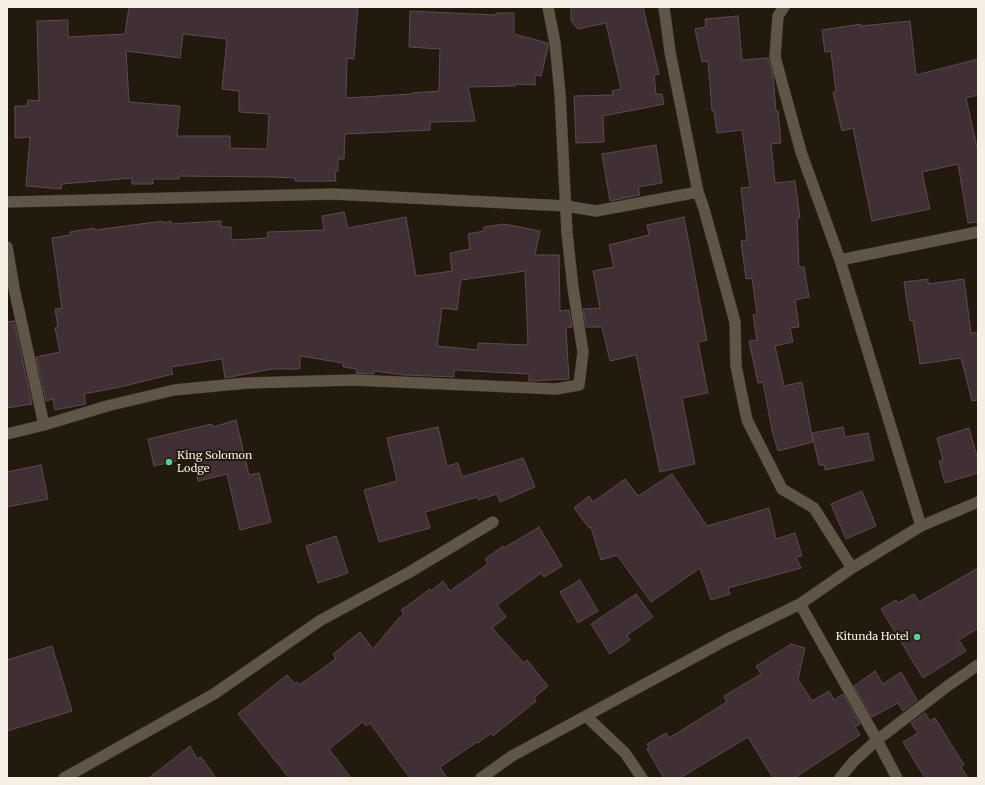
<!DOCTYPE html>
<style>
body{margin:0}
#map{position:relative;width:985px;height:785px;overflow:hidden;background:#231a0e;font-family:Merriweather,serif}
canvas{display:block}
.frame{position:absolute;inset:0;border:8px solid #f5efe6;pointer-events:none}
</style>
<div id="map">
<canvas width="985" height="785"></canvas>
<div class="frame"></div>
</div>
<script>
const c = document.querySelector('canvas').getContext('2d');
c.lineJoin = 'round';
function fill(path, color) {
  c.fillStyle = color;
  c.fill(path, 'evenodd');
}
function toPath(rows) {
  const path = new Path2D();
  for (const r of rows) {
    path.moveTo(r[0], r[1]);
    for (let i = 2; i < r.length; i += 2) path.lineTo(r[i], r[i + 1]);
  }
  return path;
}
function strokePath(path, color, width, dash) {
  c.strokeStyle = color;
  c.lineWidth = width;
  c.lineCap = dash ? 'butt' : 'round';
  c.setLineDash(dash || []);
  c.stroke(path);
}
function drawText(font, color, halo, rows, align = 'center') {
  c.font = font + ' Merriweather,serif';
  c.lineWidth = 4;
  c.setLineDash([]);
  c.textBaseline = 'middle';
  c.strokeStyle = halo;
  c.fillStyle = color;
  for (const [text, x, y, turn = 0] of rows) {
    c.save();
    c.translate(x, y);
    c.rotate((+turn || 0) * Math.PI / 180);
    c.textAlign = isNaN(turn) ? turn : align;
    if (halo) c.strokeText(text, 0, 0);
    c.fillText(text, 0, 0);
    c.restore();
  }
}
const building = toPath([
 [129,7,358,7,354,59,347,58,346,98,412,94,412,93,439,91,440,49,409,47,410,11,496,15,496,13,514,13,514,34,548,43,548,47,541,76,535,75,535,85,514,84,515,86,468,87,475,121,430,122,430,130,345,134,344,159,338,159,338,171,335,172,336,181,295,181,295,178,272,177,179,176,179,179,153,179,153,184,132,184,132,178,62,184,61,189,26,186,30,137,15,138,15,106,27,106,28,100,39,101,37,21,68,20,68,37,125,34,129,7],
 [183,34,227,39,222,89,239,91,239,112,269,114,267,149,230,148,230,136,177,136,180,106,129,102,126,51,180,58,183,34],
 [571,7,643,7,659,74,654,75,656,94,662,94,664,104,603,116,604,142,576,143,574,96,613,95,612,91,621,89,606,23,578,29,571,21,571,7],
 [738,16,742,60,768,58,773,75,776,111,778,111,781,143,771,144,775,183,795,181,800,218,797,218,799,267,804,267,809,297,795,300,799,327,790,328,793,342,775,346,784,386,802,382,813,442,778,451,772,430,763,382,758,383,749,341,757,340,753,315,757,314,752,278,746,279,741,241,747,240,741,188,750,187,742,130,717,133,714,111,712,111,708,61,702,62,695,29,706,27,705,19,738,16],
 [910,21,916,75,978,59,978,95,966,98,978,152,978,222,968,223,958,164,922,172,930,209,872,221,853,128,842,131,833,92,836,92,831,51,825,52,822,30,861,24,861,26,910,21],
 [656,145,662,183,638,187,640,195,610,201,602,154,656,145],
 [344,212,348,228,406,217,416,276,452,271,450,253,470,249,468,234,484,231,484,227,504,224,540,231,535,255,559,255,560,311,569,310,572,327,566,328,569,379,529,381,529,374,454,370,454,377,404,375,374,371,374,374,356,373,357,369,343,367,343,363,300,356,300,369,272,369,225,378,222,359,171,367,173,374,120,387,84,394,86,404,55,410,53,399,46,401,36,357,60,352,55,328,58,327,55,309,62,308,52,238,70,235,70,232,94,228,95,230,163,221,163,223,171,221,171,224,221,221,221,227,231,227,231,240,268,238,267,232,324,230,322,216,344,212],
 [525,271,528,345,478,343,478,350,437,346,442,308,457,310,461,280,525,271],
 [684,217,707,340,698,342,708,393,682,398,695,464,660,472,636,355,610,361,602,327,586,327,583,309,600,308,593,271,614,267,609,245,649,235,647,225,684,217],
 [928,279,928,284,964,279,971,333,978,332,978,400,972,401,961,358,920,364,913,320,910,321,904,282,928,279],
 [14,321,32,404,7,408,7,322,14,321],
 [236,420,249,475,259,473,271,522,240,530,227,474,198,481,193,457,154,466,148,439,212,424,213,427,236,420],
 [438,427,447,466,458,463,462,477,523,458,535,487,500,502,497,494,478,500,477,497,425,512,430,528,379,542,364,490,397,481,387,438,438,427],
 [843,427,845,437,868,433,874,460,825,470,824,465,819,465,812,433,843,427],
 [969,428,978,460,978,473,945,483,939,461,943,460,937,438,969,428],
 [41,465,48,499,7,507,7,472,41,465],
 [672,474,707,526,769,508,776,539,795,533,802,556,796,557,801,568,728,588,730,594,711,600,700,568,651,602,617,555,601,560,591,527,589,528,574,508,589,496,593,502,625,479,638,496,672,474],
 [862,491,876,526,846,539,831,504,862,491],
 [539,527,562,566,544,577,541,573,497,605,506,617,492,628,524,663,527,660,548,686,534,698,536,701,493,736,491,733,478,743,477,742,440,767,447,778,410,778,370,723,366,726,363,722,329,749,351,778,289,778,238,714,287,675,295,684,297,682,299,685,336,659,333,654,360,632,373,649,399,618,404,614,401,610,414,601,430,589,431,591,443,581,450,591,488,564,485,559,503,546,504,548,539,527],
 [336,536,348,573,318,583,306,546,336,536],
 [978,568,978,628,959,640,966,651,923,678,881,609,896,600,898,603,914,594,919,602,978,568],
 [580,580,598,611,578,623,560,592,580,580],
 [636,594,653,617,627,635,630,640,610,654,591,624,636,594],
 [791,644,805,648,798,679,812,701,829,691,834,700,843,694,860,724,855,727,860,735,794,778,773,778,748,737,680,778,664,778,647,749,649,748,647,744,666,733,669,738,727,702,724,696,761,674,756,666,791,644],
 [52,646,72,711,7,731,7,660,52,646],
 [875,671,883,684,901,672,917,700,903,711,898,703,872,717,854,686,875,671],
 [925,713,930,721,935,718,964,765,961,767,968,778,925,778,903,742,918,733,911,723,925,713],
 [190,746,197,759,201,757,216,778,149,778,190,746]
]);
fill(building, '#402f34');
strokePath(building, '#5c4a4f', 1);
const minor = toPath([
 [664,7,670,52,698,192,704,209,735,322,736,366,747,420,782,489,814,508,852,568],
 [784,7,778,16,775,57,801,152,840,260,921,526],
 [7,202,333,194,566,206,596,211,698,192],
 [7,247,14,288,44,425],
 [840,260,978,232],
 [7,434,44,425,107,406,174,390,247,383,354,380,556,389,579,385,583,352,573,288,567,233,560,93,555,43,548,7],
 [800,604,877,740,897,778],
 [586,716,625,753,642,778],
 [64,778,214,694,321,620,408,573,493,522],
 [481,778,512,756,726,640,800,604,852,568,921,526,978,502],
 [840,778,854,761,877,740,949,685,978,665]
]);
strokePath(minor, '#3b342e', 12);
strokePath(minor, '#605648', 11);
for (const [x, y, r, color] of [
 [169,462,4,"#52d397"],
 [917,637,4,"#52d397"]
]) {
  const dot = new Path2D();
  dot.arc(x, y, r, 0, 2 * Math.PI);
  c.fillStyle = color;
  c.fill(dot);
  strokePath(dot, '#231a0e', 1.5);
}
drawText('11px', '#f5efe6', '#231a0e', [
 ["King Solomon",177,456],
 ["Lodge",177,469],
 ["Kitunda Hotel",909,637,"right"]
], 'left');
</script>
